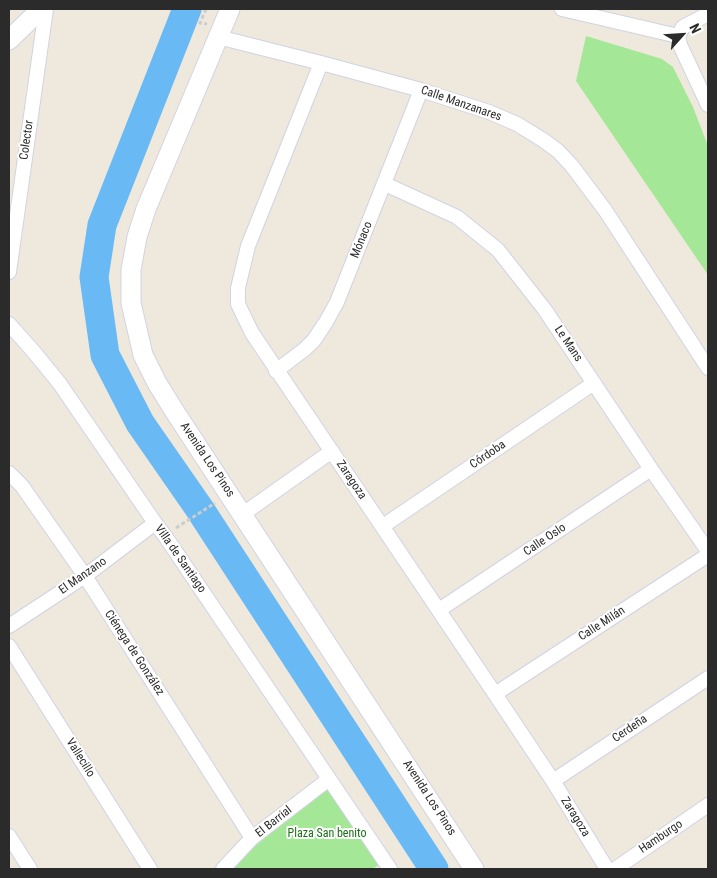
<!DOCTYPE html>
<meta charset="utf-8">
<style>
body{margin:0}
#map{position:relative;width:717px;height:878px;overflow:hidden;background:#eee9dc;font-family:"Roboto Condensed",sans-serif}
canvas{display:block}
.frame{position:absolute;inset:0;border:10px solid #2b2b2b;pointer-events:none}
.north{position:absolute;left:657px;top:10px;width:50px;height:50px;-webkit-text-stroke:4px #fff;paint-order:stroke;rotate:64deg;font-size:14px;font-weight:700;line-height:20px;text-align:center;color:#2b2b2b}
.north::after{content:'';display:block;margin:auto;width:18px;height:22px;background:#2b2b2b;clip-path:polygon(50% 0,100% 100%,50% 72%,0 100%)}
</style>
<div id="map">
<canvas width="717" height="878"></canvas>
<div class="frame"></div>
<div class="north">N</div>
</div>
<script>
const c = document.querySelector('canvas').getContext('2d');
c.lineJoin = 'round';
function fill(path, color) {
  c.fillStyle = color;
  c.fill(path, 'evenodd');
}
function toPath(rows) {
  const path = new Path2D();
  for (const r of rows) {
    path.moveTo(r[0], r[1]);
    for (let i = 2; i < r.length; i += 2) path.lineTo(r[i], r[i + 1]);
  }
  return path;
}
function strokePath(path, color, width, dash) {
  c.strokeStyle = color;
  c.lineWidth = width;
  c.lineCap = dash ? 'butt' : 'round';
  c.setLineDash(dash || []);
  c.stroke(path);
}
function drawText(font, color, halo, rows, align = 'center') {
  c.font = font + ' "Roboto Condensed",sans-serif';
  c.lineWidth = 4;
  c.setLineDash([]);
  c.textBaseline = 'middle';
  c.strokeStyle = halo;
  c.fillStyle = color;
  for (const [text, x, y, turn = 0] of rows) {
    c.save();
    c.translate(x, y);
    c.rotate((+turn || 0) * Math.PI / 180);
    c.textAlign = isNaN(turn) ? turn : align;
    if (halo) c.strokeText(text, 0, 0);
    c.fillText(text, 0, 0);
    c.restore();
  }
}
fill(toPath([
 [586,36,662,59,673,67,693,107,708,146,708,275,576,81],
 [335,782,391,860,371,869,233,869,250,850]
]), '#a4e796');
strokePath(toPath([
 [187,9,102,225,94,277,105,355,140,423,199,508,434,869]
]), '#69b9f5', 29);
const street = toPath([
 [562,9,678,36],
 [678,36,680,45,708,105],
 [678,36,683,27,708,14],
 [218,37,321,63,421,90,489,112,517,124,543,140,558,151,572,166,605,210,708,368],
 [321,63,248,246,238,288,238,304,252,333,495,694,553,781,607,869],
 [385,184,457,217,498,250,545,310,651,469,708,551],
 [9,272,46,9],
 [9,324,34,352,60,384,155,523,165,536,390,869],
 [276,371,305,349,314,340,326,322,337,302,421,90],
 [9,473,22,486,85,576,252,838],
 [243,514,332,451],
 [383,526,594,383],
 [439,610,651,469],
 [9,626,85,576,155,523],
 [9,646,150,869],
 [495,694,708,555],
 [553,781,708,678],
 [9,836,30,869],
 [223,869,252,838,329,779],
 [615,869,708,805]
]);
const secondary = toPath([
 [230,9,146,209,137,237,131,270,131,303,143,355,157,383,175,412,474,869],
 [9,40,41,9]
]);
strokePath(street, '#d1d2e4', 16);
strokePath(secondary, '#d1d2e4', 21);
strokePath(toPath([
 [206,9,200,23,207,24],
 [176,528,215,503]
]), '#ccc', 3, [4, 2.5]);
strokePath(street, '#fff', 14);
strokePath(secondary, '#fff', 19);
drawText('12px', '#2b2b2b', '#fff', [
 ["Calle Manzanares",461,104,19],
 ["Colector",27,140,-82],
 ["Mónaco",362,240,-68],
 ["Le Mans",568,344,56],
 ["Córdoba",488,455,-34],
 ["Avenida Los Pinos",207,460,56],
 ["Zaragoza",351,480,56],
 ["Calle Oslo",545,540,-34],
 ["Villa de Santiago",180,559,55],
 ["El Manzano",83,576,-35],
 ["Calle Milán",602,624,-33],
 ["Ciénega de González",134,653,57],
 ["Cerdeña",630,729,-34],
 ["Vallecillo",80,758,58],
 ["Avenida Los Pinos",429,798,57],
 ["Zaragoza",575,817,58],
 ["El Barrial",274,822,-38],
 ["Hamburgo",661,837,-34]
]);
drawText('12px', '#196d16', '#fff', [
 ["Plaza San benito",327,834]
]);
</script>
